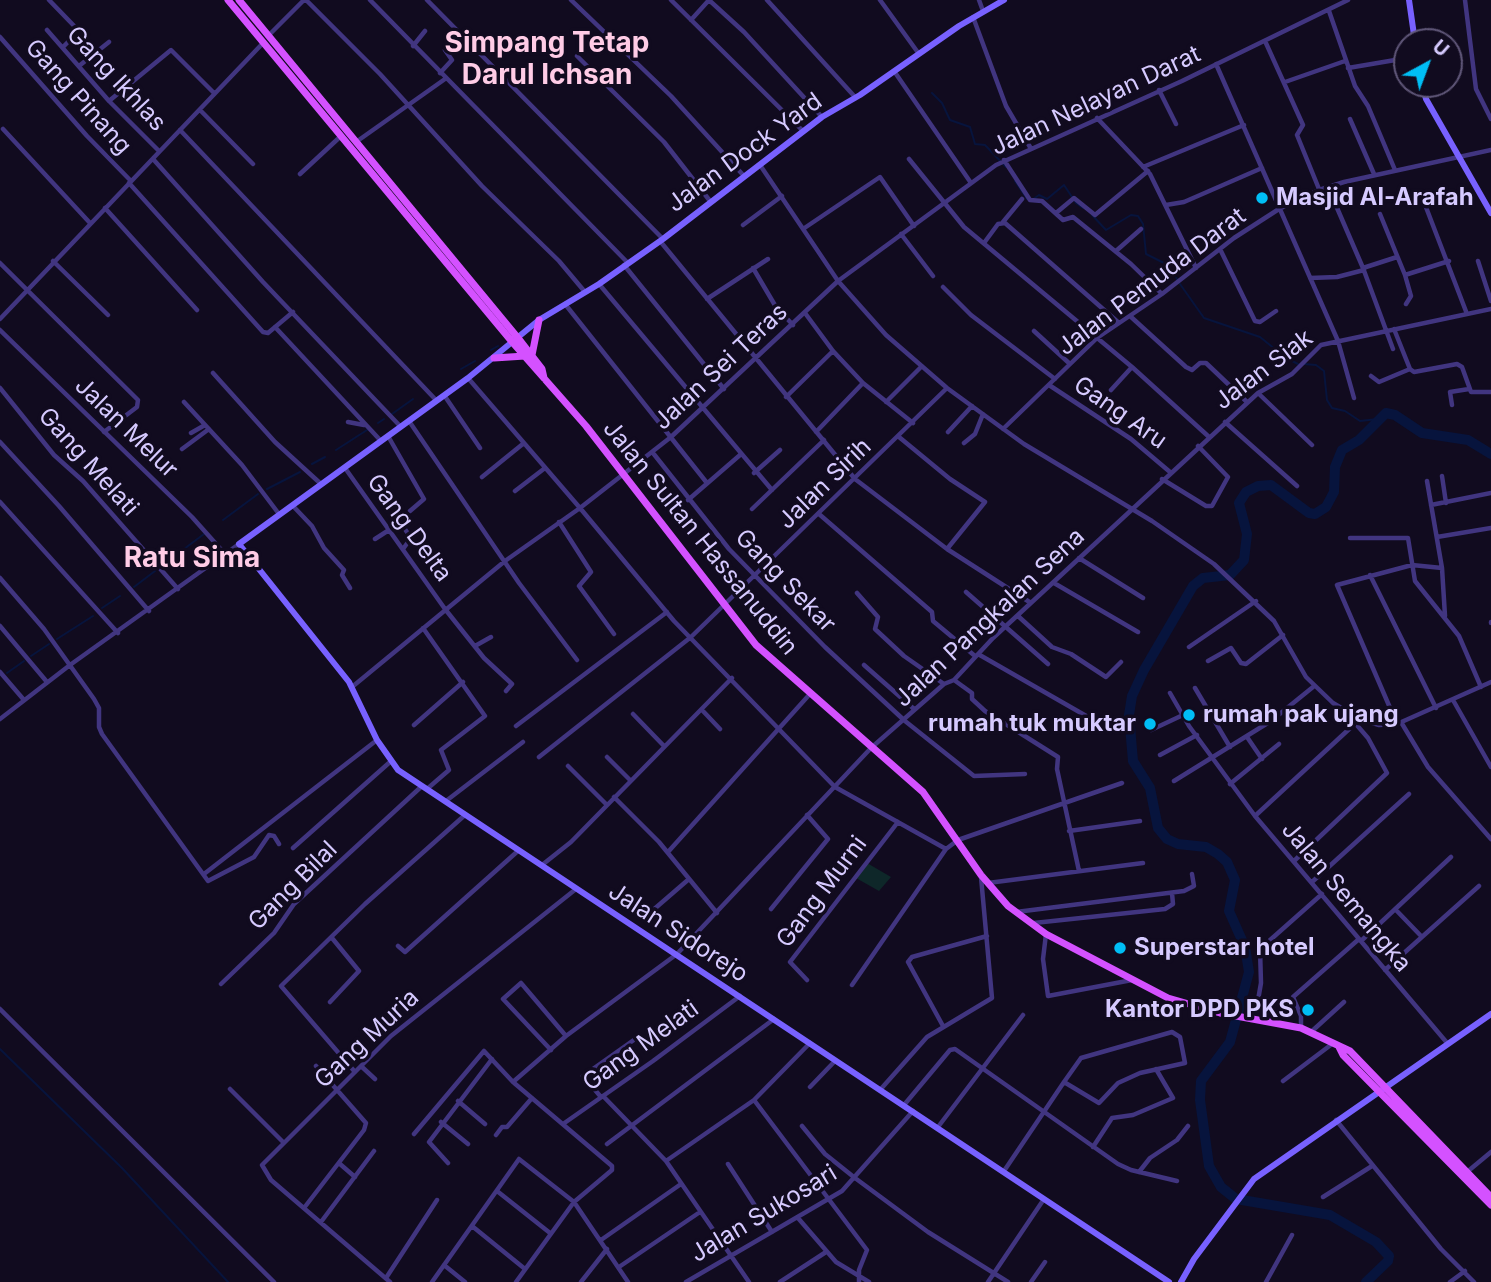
<!DOCTYPE html>
<style>
body{margin:0}
#map{position:relative;width:1491px;height:1282px;overflow:hidden;background:#110b1f;font-family:Inter,sans-serif}
canvas{display:block}
.north{position:absolute;left:1393px;top:28px;width:70px;height:70px;box-sizing:border-box;background:#110b1f;border:2px solid #605779;border-radius:50%;rotate:41deg;font-size:19px;font-weight:700;line-height:28px;text-align:center;color:#d6caff}
.north::after{content:'';display:block;margin:auto;width:24px;height:32px;background:#00bef5;clip-path:polygon(50% 0,100% 100%,50% 72%,0 100%)}
</style>
<div id="map">
<canvas width="1491" height="1282"></canvas>
<div class="north">U</div>
</div>
<script>
const c = document.querySelector('canvas').getContext('2d');
c.lineJoin = 'round';
function fill(path, color) {
  c.fillStyle = color;
  c.fill(path, 'evenodd');
}
function toPath(rows) {
  const path = new Path2D();
  for (const r of rows) {
    path.moveTo(r[0], r[1]);
    for (let i = 2; i < r.length; i += 2) path.lineTo(r[i], r[i + 1]);
  }
  return path;
}
function strokePath(path, color, width, dash) {
  c.strokeStyle = color;
  c.lineWidth = width;
  c.lineCap = dash ? 'butt' : 'round';
  c.setLineDash(dash || []);
  c.stroke(path);
}
function drawText(font, color, halo, rows, align = 'center') {
  c.font = font + ' Inter,sans-serif';
  c.lineWidth = 7;
  c.setLineDash([]);
  c.textBaseline = 'middle';
  c.strokeStyle = halo;
  c.fillStyle = color;
  for (const [text, x, y, turn = 0] of rows) {
    c.save();
    c.translate(x, y);
    c.rotate((+turn || 0) * Math.PI / 180);
    c.textAlign = isNaN(turn) ? turn : align;
    if (halo) c.strokeText(text, 0, 0);
    c.fillText(text, 0, 0);
    c.restore();
  }
}
fill(toPath([
 [867,863,891,877,879,891,856,878]
]), '#0e2729');
strokePath(toPath([
 [932,93,942,103,950,120,970,127,975,144,985,145,1006,167],
 [1015,181,1027,199],
 [1032,200,1039,195,1047,199,1064,185,1076,203,1083,208],
 [1092,215,1106,230,1131,215,1138,216,1143,224,1146,254,1168,265,1177,279],
 [1180,284,1204,318,1260,337,1286,358,1298,364],
 [491,350,498,346],
 [1304,364,1316,365,1324,371,1327,400,1332,408,1345,411,1360,421,1378,419],
 [461,369,475,361],
 [392,414,413,399],
 [378,423,384,419],
 [336,450,367,430],
 [312,464,325,457],
 [267,489,300,472],
 [223,520,258,494],
 [164,564,204,534],
 [134,587,155,571],
 [102,608,120,596],
 [57,639,93,616],
 [31,656,49,644],
 [7,673,24,661],
 [0,1049,122,1168,228,1282]
]), '#07143d', 2);
strokePath(toPath([
 [1366,1282,1388,1261,1389,1256,1376,1242,1330,1215,1236,1199,1221,1187,1209,1166,1200,1100,1201,1081,1230,1042,1249,972,1245,947,1229,911,1235,880,1227,862,1218,854,1206,847,1178,844,1167,839,1158,828,1150,788,1133,761,1129,715,1132,696,1144,670,1193,586,1203,578,1230,575,1244,560,1247,534,1239,503,1246,492,1258,486,1271,485,1309,513,1315,514,1326,507,1334,492,1335,467,1342,450,1359,440,1386,413,1395,415,1422,433,1468,440,1491,454]
]), '#07143d', 10);
strokePath(toPath([
 [49,0,79,31,63,47],
 [306,0,380,74,482,186,559,261,585,292],
 [370,0,628,263],
 [427,0,663,239],
 [571,0,671,96,744,176],
 [671,0,803,131],
 [709,0,744,32,822,117],
 [767,0,855,97],
 [880,0,919,54],
 [979,0,983,11],
 [1465,0,1476,89,1491,119],
 [1329,11,1355,86,1368,106,1395,170],
 [973,17,1006,106,1030,147],
 [691,20,709,0],
 [47,30,109,101,159,151],
 [269,35,304,0],
 [0,37,87,136,131,181],
 [1265,41,1303,125,1297,135,1319,189],
 [413,46,425,31],
 [577,56,664,142,710,201],
 [1216,64,1338,341,1354,398],
 [79,66,109,42],
 [1348,68,1407,58],
 [894,71,971,183],
 [440,73,452,60,445,50],
 [1285,82,1345,61],
 [1159,90,1176,124],
 [109,101,171,50,214,93],
 [200,110,253,164],
 [1097,118,1150,174,1196,268],
 [1350,119,1374,174],
 [3,129,90,223],
 [180,130,435,399],
 [356,142,445,79],
 [153,159,263,282,400,426],
 [909,159,964,227,1132,367,1208,436],
 [1004,160,1030,200,1042,201,1063,220,1073,217,1131,264,1162,294],
 [760,165,838,281,886,335,947,388,1024,444,1152,521,1214,564,1274,621,1306,677,1333,703,1360,719,1379,725,1397,724,1491,682],
 [1143,167,1244,125],
 [300,174,341,136],
 [129,183,263,332,268,333,293,312],
 [1328,187,1363,268,1393,349],
 [1424,202,1467,314],
 [1166,205,1184,202,1262,168],
 [105,208,197,310],
 [1056,213,1074,198,1095,215,1148,171],
 [1380,214,1405,275],
 [1003,222,1022,199],
 [743,225,782,196],
 [803,229,880,177,914,226],
 [901,234,933,276],
 [660,241,855,479,947,549,1031,603],
 [984,243,998,224,1005,223,1119,323],
 [1220,249,1255,321,1260,322,1276,311],
 [1116,251,1141,229],
 [53,261,108,315],
 [1478,261,1491,301],
 [0,263,138,400,137,407,104,432],
 [624,265,724,389],
 [753,268,776,307,793,325],
 [1363,268,1397,257],
 [1310,278,1337,277,1364,270],
 [599,284,772,490],
 [943,287,971,315,1055,379],
 [707,299,768,259],
 [565,304,707,483],
 [1406,304,1411,296,1405,275,1449,261],
 [805,313,833,351,863,383,913,423],
 [1130,316,1186,367,1192,370,1200,363,1206,363,1247,402],
 [0,319,263,43],
 [275,327,381,441],
 [1394,329,1410,369],
 [0,330,192,517,225,554],
 [1034,331,1070,364],
 [213,373,275,442,321,484],
 [1371,376,1379,382,1410,369,1414,372,1457,364,1462,367,1471,392,1491,392],
 [1049,385,1131,439,1170,472],
 [0,388,54,455,83,481,178,589],
 [1111,390,1132,367],
 [1258,393,1312,445],
 [444,395,480,448],
 [786,397,833,351],
 [184,402,242,465,279,514],
 [886,402,921,367],
 [1452,405,1450,392,1469,389],
 [409,421,519,583,577,660],
 [348,422,364,425],
 [1225,422,1297,486],
 [1003,429,1097,338,1162,294,1234,238,1279,209,1319,190,1344,182,1491,150],
 [816,432,863,383],
 [948,432,972,406],
 [191,433,205,425],
 [388,436,424,499,410,511],
 [899,437,950,479,985,502,947,549],
 [0,442,59,506,149,611],
 [964,443,975,434,983,414],
 [182,449,209,429],
 [653,453,729,549,825,647,905,721,974,776,1025,774],
 [345,468,445,609,484,658,512,684,506,691],
 [754,473,780,450],
 [1442,476,1446,503],
 [482,477,524,443],
 [1162,479,1206,506,1212,506,1228,477,1198,446],
 [1427,481,1442,568,1445,616],
 [515,491,545,468],
 [383,497,411,538,403,549],
 [688,500,740,455],
 [0,502,118,633],
 [1431,505,1491,493],
 [293,506,312,526,324,548,344,570,342,575,350,588],
 [752,509,824,440],
 [819,514,932,612,933,621,975,656],
 [559,522,591,572,579,586,614,634],
 [1437,537,1491,528],
 [1350,538,1408,538,1415,581,1459,636,1481,687],
 [375,539,389,530],
 [1079,558,1143,598],
 [1370,575,1436,708],
 [0,578,44,629,94,699,99,708,99,727,102,734,208,881,254,857,269,835,274,836,279,844],
 [1054,583,1138,632],
 [966,592,1048,664],
 [857,593,878,617,875,629,904,656,944,684],
 [1018,616,1052,647,1071,654,1106,677,1121,662],
 [1491,622,1491,623],
 [0,626,47,682],
 [423,628,485,716,441,750,449,770,427,789],
 [475,646,491,637],
 [1189,647,1256,601],
 [978,654,1088,717],
 [1208,661,1231,648,1241,663,1246,664,1283,635],
 [864,665,914,709],
 [0,672,24,700],
 [954,680,972,693,972,699,985,711,1058,757,1057,769,1079,871],
 [352,687,505,561,580,508,468,378],
 [1195,688,1230,747],
 [1170,693,1189,726,1255,816],
 [1453,700,1491,767],
 [702,710,720,729],
 [633,714,664,746],
 [0,719,70,665,239,544],
 [1360,719,1255,816,1448,1044],
 [1401,722,1428,767,1491,839],
 [1397,724,1337,585,1412,565,1442,568],
 [414,725,463,682],
 [516,726,667,612],
 [1151,730,1183,715],
 [1247,737,1262,759],
 [1160,755,1197,735],
 [539,757,691,637,947,388],
 [607,757,630,780],
 [568,766,607,805],
 [1174,781,1271,721,1313,687],
 [1122,783,958,840,946,849,835,787,674,621,580,508,671,437,838,281,996,165,1182,81,1348,0],
 [1230,784,1279,744],
 [614,797,659,842,717,913],
 [446,801,523,742],
 [1069,831,1140,821],
 [293,848,390,762],
 [668,852,809,695],
 [1294,861,1387,773,1368,738,1355,723],
 [542,865,571,842,732,678],
 [204,874,377,740],
 [1312,882,1409,794],
 [988,883,1143,863],
 [771,909,828,839,807,815],
 [1395,909,1422,937],
 [1016,912,1184,891,1194,886,1192,874],
 [645,917,689,879],
 [1034,923,1165,909,1173,904,1172,893],
 [1046,934,1043,959,1048,996,1132,980],
 [1361,941,1451,857],
 [398,946,405,952,519,850],
 [1385,970,1479,886],
 [807,980,790,962,898,822],
 [221,984,274,933,294,904,422,786],
 [852,985,946,849],
 [330,1002,359,971,332,938],
 [0,1009,274,1282],
 [1275,1021,1257,1006,1261,983,1260,949,1322,894],
 [943,1026,908,962,912,957,987,936],
 [1301,1028,1301,1016,1293,997,1359,939],
 [1311,1032,1344,1002],
 [551,1050,503,999,521,983,566,1036],
 [361,1066,375,1079],
 [355,1072,281,986,365,904,465,815],
 [1283,1081,1332,1044],
 [513,1082,566,1036,677,954,871,748,944,684,954,680,993,638,1258,393,1292,374,1321,345,1491,309],
 [810,1087,835,1061],
 [230,1089,283,1142],
 [880,1090,927,1037,992,998,981,877],
 [603,1096,666,1161,749,1282],
 [601,1097,583,1076,638,1037],
 [754,1100,867,1250,859,1270,859,1282],
 [458,1101,485,1124],
 [904,1105,950,1050,955,1049,1118,1164,1131,1170,1177,1181],
 [1336,1120,1441,1249,1474,1282],
 [441,1122,468,1144],
 [563,1124,653,1061,740,996],
 [802,1126,825,1154,855,1178,928,1232,1008,1282],
 [938,1127,1023,1015],
 [414,1134,484,1051,513,1082,612,1166,612,1170,574,1202,516,1282],
 [496,1135,502,1127,507,1127,532,1098],
 [607,1144,774,1019],
 [1093,1147,1112,1118,1133,1115,1173,1098,1156,1069],
 [666,1161,754,1100,810,1043],
 [448,1163,429,1142,492,1059],
 [340,1164,355,1177],
 [728,1164,772,1232],
 [1004,1171,1064,1082,1081,1058,1172,1032,1180,1037,1185,1063,1140,1073,1118,1083,1099,1103,1064,1082],
 [1139,1172,1150,1158,1177,1140,1188,1126],
 [1467,1172,1491,1152],
 [497,1191,550,1233],
 [1323,1197,1372,1166],
 [304,1208,364,1130,366,1123,316,1066],
 [798,1218,836,1262,869,1282],
 [321,1222,374,1151],
 [472,1226,525,1269],
 [601,1240,681,1184],
 [444,1265,465,1282],
 [619,1267,700,1212],
 [386,1278,437,1200],
 [390,1282,271,1180,262,1165,391,1036,576,889],
 [432,1282,519,1159,574,1202,628,1282],
 [581,1282,607,1249],
 [686,1282,842,1191,913,1111],
 [780,1282,826,1252],
 [988,1282,1044,1199],
 [1031,1282,1045,1262],
 [1266,1282,1292,1235],
 [1450,1282,1465,1271]
]), '#413580', 4.5);
strokePath(toPath([
 [1004,0,959,26,860,95,822,117,663,239,599,284,539,320,468,378,239,544,349,682,377,740,398,770,1169,1282],
 [1409,0,1415,42],
 [1422,84,1426,99,1491,213],
 [1181,1282,1194,1259,1254,1179,1491,1014]
]), '#7861ff', 6);
strokePath(toPath([
 [228,0,513,343,586,426,756,645,923,792,981,875,1008,906,1046,934,1168,998,1220,1013,1301,1028,1350,1051,1491,1197],
 [239,0,518,338,542,369,544,378],
 [532,355,539,320],
 [494,358,525,356],
 [1339,1047,1343,1055,1491,1205]
]), '#d451ff', 7);
for (const [x, y, r, color] of [
 [1262,198,7,"#00bef5"],
 [1189,715,7,"#00bef5"],
 [1150,724,7,"#00bef5"],
 [1120,948,7,"#00bef5"],
 [1308,1010,7,"#00bef5"]
]) {
  const dot = new Path2D();
  dot.arc(x, y, r, 0, 2 * Math.PI);
  c.fillStyle = color;
  c.fill(dot);
  strokePath(dot, '#110b1f', 2.5);
}
drawText('24px', '#d6caff', '#110b1f', [
 ["Gang Ikhlas",116,79,47],
 ["Gang Pinang",78,97,48],
 ["Jalan Nelayan Darat",1096,101,-25],
 ["Jalan Dock Yard",745,153,-36],
 ["Jalan Pemuda Darat",1152,282,-37],
 ["Jalan Sei Teras",721,367,-43],
 ["Jalan Siak",1264,370,-37],
 ["Gang Aru",1120,413,35],
 ["Jalan Melur",126,428,44],
 ["Gang Melati",88,462,48],
 ["Jalan Sirih",825,484,-44],
 ["Gang Delta",409,528,54],
 ["Jalan Sultan Hassanuddin",700,538,51],
 ["Gang Sekar",785,581,46],
 ["Jalan Pangkalan Sena",990,618,-43],
 ["Gang Bilal",293,886,-45],
 ["Gang Murni",822,892,-53],
 ["Jalan Semangka",1346,897,50],
 ["Jalan Sidorejo",678,933,33],
 ["Gang Muria",367,1039,-43],
 ["Gang Melati",641,1046,-36],
 ["Jalan Sukosari",764,1214,-31]
]);
drawText('bold 24px', '#d6caff', '#110b1f', [
 ["Masjid Al-Arafah",1276,198],
 ["rumah pak ujang",1203,715],
 ["rumah tuk muktar",1136,724,"right"],
 ["Superstar hotel",1134,948],
 ["Kantor DPD PKS",1294,1010,"right"]
], 'left');
drawText('bold 28px', '#ffcce6', '#110b1f', [
 ["Simpang Tetap",547,44],
 ["Darul Ichsan",547,76],
 ["Ratu Sima",192,559]
]);
</script>
